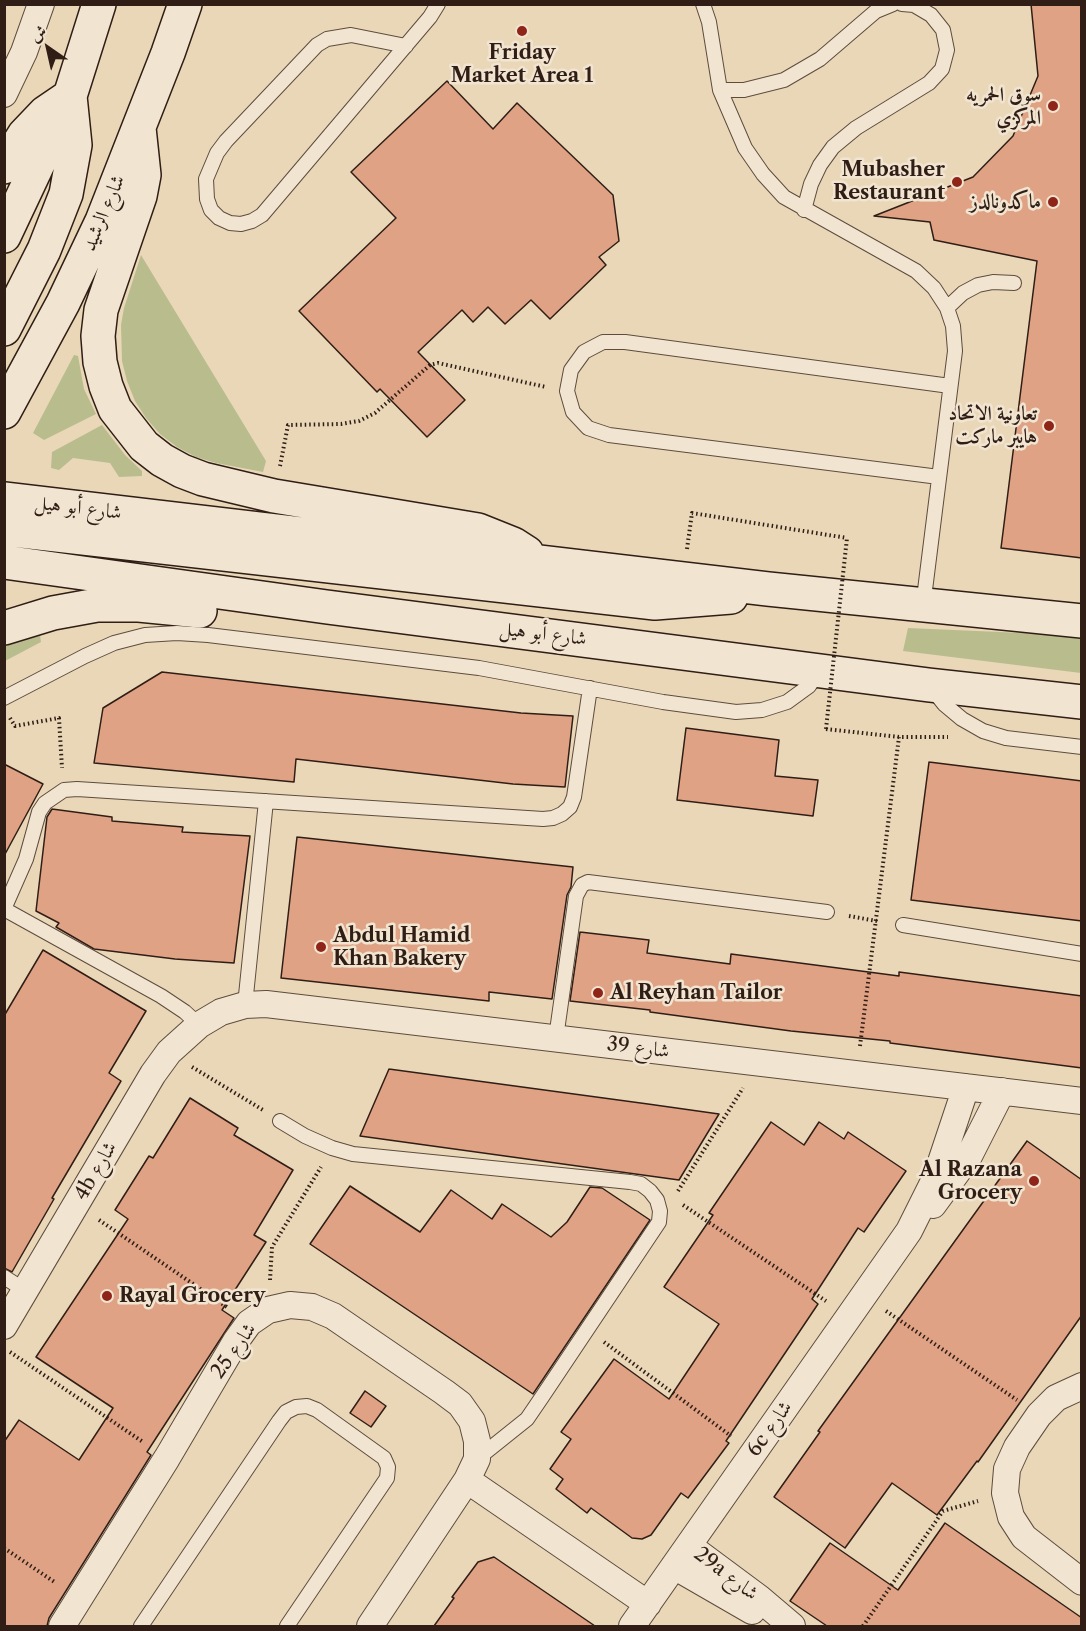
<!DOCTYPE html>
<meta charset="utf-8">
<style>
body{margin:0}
#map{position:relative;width:1086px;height:1631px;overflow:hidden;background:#e9d7b8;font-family:"Libre Caslon Text",Amiri,serif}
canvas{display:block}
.frame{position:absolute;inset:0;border:6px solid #301e16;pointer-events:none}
.north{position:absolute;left:18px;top:18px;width:60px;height:60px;-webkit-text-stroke:4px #f1e5d1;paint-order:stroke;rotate:326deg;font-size:16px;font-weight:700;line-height:24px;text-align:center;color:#301e16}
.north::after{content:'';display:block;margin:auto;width:21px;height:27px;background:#301e16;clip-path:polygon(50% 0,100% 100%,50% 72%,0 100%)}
</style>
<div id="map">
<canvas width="1086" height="1631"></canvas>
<div class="frame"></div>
<div class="north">ش</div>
</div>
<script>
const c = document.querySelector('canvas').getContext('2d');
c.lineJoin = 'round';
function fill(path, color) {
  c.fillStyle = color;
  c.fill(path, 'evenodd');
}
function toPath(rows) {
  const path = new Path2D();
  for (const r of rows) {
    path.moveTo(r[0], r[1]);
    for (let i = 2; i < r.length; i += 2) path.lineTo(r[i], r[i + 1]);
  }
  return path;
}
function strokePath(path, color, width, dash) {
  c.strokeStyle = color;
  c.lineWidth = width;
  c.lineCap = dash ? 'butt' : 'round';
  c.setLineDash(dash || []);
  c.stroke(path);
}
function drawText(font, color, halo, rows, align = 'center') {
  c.font = font + ' "Libre Caslon Text",Amiri,serif';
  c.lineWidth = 5;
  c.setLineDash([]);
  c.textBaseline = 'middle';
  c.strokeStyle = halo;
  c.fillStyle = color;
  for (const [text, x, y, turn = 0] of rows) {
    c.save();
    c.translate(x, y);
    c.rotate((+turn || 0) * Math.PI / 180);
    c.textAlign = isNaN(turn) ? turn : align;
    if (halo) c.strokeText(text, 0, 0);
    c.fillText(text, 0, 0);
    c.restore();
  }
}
fill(toPath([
 [141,255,266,461,263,472,216,463,196,457,177,447,160,434,146,418,135,401,127,381,122,361,121,325,124,308],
 [74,355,78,356,84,389,96,414,44,440,33,433],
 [102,425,125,455,142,471,142,476,119,477,110,463,73,458,59,470,51,468,52,452],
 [908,628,1046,634,1081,639,1081,673,903,651],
 [40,635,41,642,5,661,5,646]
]), '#b9bd8d');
const building = toPath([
 [1031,4,1082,4,1082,558,1001,548,1037,261,934,240,930,222,874,216,973,177,1013,136,1038,76,1031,4],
 [447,81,493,129,517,103,613,195,619,241,599,257,606,265,550,319,531,300,505,324,488,307,473,322,462,310,418,352,465,400,427,437,380,389,377,392,299,311,396,218,351,172,447,81],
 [162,672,521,713,573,716,565,787,513,784,296,759,294,782,94,763,103,708,162,672],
 [686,728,779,740,775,776,818,780,813,816,677,800,686,728],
 [929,762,1082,781,1082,921,911,900,929,762],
 [4,764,43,784,4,856,4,764],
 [52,809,112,817,112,821,183,827,182,832,250,836,234,963,175,959,94,949,56,927,59,923,36,911,47,817,52,809],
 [297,837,573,867,571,887,567,895,552,999,489,992,489,1001,281,978,297,837],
 [580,932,649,940,647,953,730,964,731,954,899,976,899,972,1082,996,1082,1068,890,1043,890,1041,791,1031,650,1012,650,1010,570,1001,580,932],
 [43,950,146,1011,109,1073,121,1081,52,1198,54,1199,12,1272,4,1268,4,1016,43,950],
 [389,1069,648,1104,719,1114,679,1180,360,1136,389,1069],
 [190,1098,238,1128,234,1135,293,1170,254,1235,266,1242,222,1310,234,1318,147,1452,151,1455,49,1618,47,1626,4,1626,4,1442,19,1420,79,1460,113,1408,36,1357,128,1219,115,1210,149,1156,153,1158,190,1098],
 [771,1122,804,1145,819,1122,844,1139,848,1132,906,1171,864,1232,858,1228,812,1299,818,1304,726,1441,729,1443,688,1498,681,1493,651,1535,642,1539,632,1538,591,1508,587,1513,556,1489,563,1479,550,1469,571,1439,561,1432,614,1359,669,1399,719,1324,664,1287,713,1215,709,1213,771,1122],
 [1027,1141,1082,1180,1082,1315,978,1462,977,1461,937,1515,892,1483,845,1548,774,1497,820,1432,818,1431,1027,1141],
 [350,1186,420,1232,451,1190,492,1219,502,1204,551,1237,567,1222,590,1187,602,1188,650,1220,533,1394,310,1244,350,1186],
 [365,1391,386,1406,371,1427,350,1413,365,1391],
 [945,1523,1082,1618,1082,1626,827,1626,790,1601,830,1543,898,1590,945,1523],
 [494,1557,595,1626,434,1626,454,1598,452,1597,478,1562,494,1557]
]);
fill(building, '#dfa284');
strokePath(building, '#301e16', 1.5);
const lane = toPath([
 [703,4,709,22,720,90,745,148,763,174,784,197,916,271,934,288,947,308,953,326,955,351,923,606],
 [406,46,351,35,327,39,317,45,226,141,217,153,206,179,207,199,211,210,219,218,230,223,241,224,252,221,262,215,430,17,438,4],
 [720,90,744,90,784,80,820,59,876,11,893,4],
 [804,210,811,184,820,165,833,147,856,128,929,83,942,69,947,50,943,30,931,15,914,5,902,4],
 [947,308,963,293,978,285,993,282,1014,283],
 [939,477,609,435,588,428,573,412,567,391,571,370,584,352,603,342,625,342,950,386],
 [932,689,944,704,962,719,983,731,1006,738,1082,747],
 [4,698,85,656,114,643,145,635,177,633,208,635,479,668,663,702,736,712,762,710,787,702,809,686,818,673],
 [4,909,26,859,39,812,45,803,64,790,77,789,543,819,553,818,562,814,570,807,574,797,590,688],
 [4,909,161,996,185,1012,199,1025],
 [903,925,1082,954],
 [245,1005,266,801],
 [556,1038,576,896,582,885,588,882,827,912],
 [280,1121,305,1136,332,1148,353,1154,630,1182,641,1184,650,1191,657,1200,660,1211,659,1222,542,1397,527,1419,477,1459],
 [4,1277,26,1291],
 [141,1626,279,1421,286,1412,296,1407,307,1406,317,1410,384,1458,388,1467,387,1478,287,1626]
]);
const street = toPath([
 [4,94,24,52,41,4],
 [933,1205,969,1156,1002,1091],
 [4,1326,153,1074,169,1052,199,1025,221,1012,245,1005,266,1004,1082,1101],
 [1082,1386,1056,1398,1039,1415,1017,1447,1007,1469,1005,1493,1011,1517,1024,1537,1082,1582],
 [467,1480,648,1604],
 [689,1546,759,1598,792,1626],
 [674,1566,752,1611],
 [62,1626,167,1458,236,1341,249,1323,268,1310,290,1305,312,1307,333,1316,444,1392,460,1404,472,1421,477,1441,477,1459,467,1480,370,1626],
 [632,1626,909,1231,936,1177,966,1087]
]);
const secondary = toPath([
 [139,128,144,175,140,196,101,310,98,336,100,362,106,386,115,409,144,446,162,460,182,471,203,479,274,496,478,530,513,544,527,553],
 [4,167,24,135,45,113,70,96,75,145,66,194,44,250,4,329],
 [4,236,70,96,99,4],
 [4,412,63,303,102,221,168,53,185,4],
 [4,499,768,589,1082,621],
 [4,529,655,603,731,597],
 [4,562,327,607,929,685,1082,702],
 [4,628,53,613,97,605,139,605,200,611]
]);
strokePath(lane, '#5e4c3e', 16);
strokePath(street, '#5e4c3e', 28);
strokePath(secondary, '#301e16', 36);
strokePath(toPath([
 [280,466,288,425,341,424,359,421,375,413,430,365,438,363,546,387],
 [687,549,692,513,847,538],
 [10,718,15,726,59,718,62,768],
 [826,729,899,737,948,737],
 [849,916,877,921],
 [860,1046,899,737],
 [192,1067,263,1110],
 [678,1191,743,1088],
 [683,1205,826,1301],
 [99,1220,227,1307],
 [270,1280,272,1247,321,1167],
 [886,1311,1017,1400],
 [604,1342,731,1436],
 [10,1352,143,1442],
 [4,1548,56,1583],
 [863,1626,943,1511,978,1501]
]), '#301e16', 4, [1.5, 3]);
strokePath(lane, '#f1e5d1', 14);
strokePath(street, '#f1e5d1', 26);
strokePath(secondary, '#f1e5d1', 33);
strokePath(toPath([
 [826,729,847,538]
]), '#301e16', 4, [1.5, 3]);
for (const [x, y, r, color] of [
 [522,31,6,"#8f2418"],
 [1053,106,6,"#8f2418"],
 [957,182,6,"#8f2418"],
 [1053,202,6,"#8f2418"],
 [1049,426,6,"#8f2418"],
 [321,947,6,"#8f2418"],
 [598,993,6,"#8f2418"],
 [1034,1181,6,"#8f2418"],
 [107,1296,6,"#8f2418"]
]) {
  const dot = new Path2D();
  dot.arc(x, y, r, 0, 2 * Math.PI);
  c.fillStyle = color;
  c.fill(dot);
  strokePath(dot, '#f1e5d1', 2);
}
drawText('bold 20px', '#301e16', '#f1e5d1', [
 ["Friday",522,53,"center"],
 ["Market Area 1",522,76,"center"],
 ["سوق الحمريه",1041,95],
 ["المركزي",1041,118],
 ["Mubasher",945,170],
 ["Restaurant",945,193],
 ["ماكدونالدز",1041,202],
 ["تعاونية الاتحاد",1037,414],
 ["هايبر ماركت",1037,437],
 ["Abdul Hamid",333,936,"left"],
 ["Khan Bakery",333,959,"left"],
 ["Al Reyhan Tailor",610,993,"left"],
 ["Al Razana",1022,1170],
 ["Grocery",1022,1193],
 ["Rayal Grocery",119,1296,"left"]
], 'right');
drawText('20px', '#301e16', '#f1e5d1', [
 ["شارع الرشيد",104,213,-67],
 ["شارع أبو هيل",78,508,7],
 ["شارع أبو هيل",543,634,7],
 ["شارع 39",638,1048,7],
 ["4b شارع",96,1171,-60],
 ["شارع 25",234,1351,-55],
 ["6c شارع",770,1429,-55],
 ["29a شارع",726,1574,37]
]);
</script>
